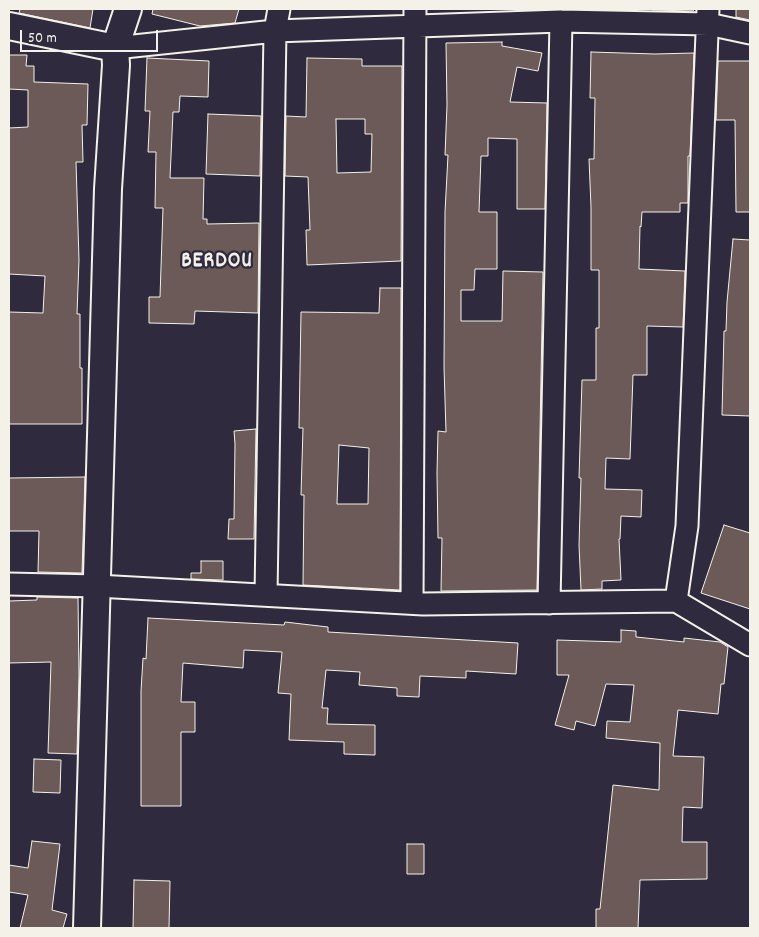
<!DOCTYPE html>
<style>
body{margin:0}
#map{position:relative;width:759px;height:937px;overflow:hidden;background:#2f2a3d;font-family:Dekko,sans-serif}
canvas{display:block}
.frame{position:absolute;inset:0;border:10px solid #f4f1e8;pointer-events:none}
.scale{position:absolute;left:20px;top:30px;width:138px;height:22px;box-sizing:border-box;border:2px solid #f4f1e8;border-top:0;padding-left:6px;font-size:15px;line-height:18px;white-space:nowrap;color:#f4f1e8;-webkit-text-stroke:4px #2f2a3d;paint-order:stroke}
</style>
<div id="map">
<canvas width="759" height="937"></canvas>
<div class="frame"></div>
<div class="scale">50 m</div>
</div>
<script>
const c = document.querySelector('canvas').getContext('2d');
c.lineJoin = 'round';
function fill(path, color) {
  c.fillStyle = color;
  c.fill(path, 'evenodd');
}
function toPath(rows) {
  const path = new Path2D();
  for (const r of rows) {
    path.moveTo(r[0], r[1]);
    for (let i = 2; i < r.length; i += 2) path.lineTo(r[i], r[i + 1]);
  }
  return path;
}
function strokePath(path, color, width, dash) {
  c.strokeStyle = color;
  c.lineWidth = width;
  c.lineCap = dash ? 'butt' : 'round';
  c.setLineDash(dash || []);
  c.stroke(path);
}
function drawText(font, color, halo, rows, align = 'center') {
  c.font = font + ' Dekko,sans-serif';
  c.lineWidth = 4.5;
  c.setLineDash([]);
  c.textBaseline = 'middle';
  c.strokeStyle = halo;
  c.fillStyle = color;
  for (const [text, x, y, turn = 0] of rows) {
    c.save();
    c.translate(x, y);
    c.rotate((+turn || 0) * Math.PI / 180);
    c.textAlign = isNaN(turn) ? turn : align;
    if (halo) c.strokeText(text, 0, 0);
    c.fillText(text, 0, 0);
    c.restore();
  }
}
const building = toPath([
 [20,9,93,9,90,28,19,13,20,9],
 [153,9,239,9,235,23,200,26,152,14,153,9],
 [652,9,694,9,693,11,652,10,652,9],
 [736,9,750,9,750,20,736,17,736,9],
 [502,42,502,46,542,53,538,71,517,67,510,102,547,103,545,209,517,209,517,139,488,138,488,156,481,156,479,212,497,212,497,269,475,269,474,290,461,290,461,321,502,321,503,271,543,272,537,590,441,591,442,538,438,538,437,473,438,431,446,432,444,367,445,212,448,155,445,155,447,105,446,43,502,42],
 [591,52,655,54,694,53,690,156,688,156,688,203,680,203,680,212,642,212,641,227,640,226,639,269,685,271,683,327,647,326,647,375,633,375,630,459,606,458,605,489,642,490,641,517,621,516,620,539,619,539,621,580,602,581,602,589,581,590,579,545,581,478,579,478,582,380,596,380,596,328,599,328,599,270,591,270,591,207,589,159,594,159,595,98,590,98,591,52],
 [9,55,27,55,26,66,34,66,34,82,88,84,87,125,82,125,83,162,76,162,79,260,77,314,80,314,80,368,82,368,82,424,9,424,9,312,43,313,45,276,9,274,9,128,28,127,28,90,9,89,9,55],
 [147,58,209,61,208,97,180,96,179,112,173,112,170,178,204,178,203,219,207,219,207,224,259,223,258,313,195,311,194,324,149,323,149,297,160,297,163,208,155,208,156,152,148,152,150,111,145,111,147,58],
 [307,58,362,59,362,66,402,66,401,261,307,265,306,230,310,230,308,177,285,176,286,116,306,117,307,58],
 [336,119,365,119,365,134,372,134,371,172,337,173,336,119],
 [718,61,750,61,750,212,736,212,735,120,716,120,718,61],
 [208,114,261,116,260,176,206,174,208,114],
 [733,239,750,240,750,416,722,415,724,331,726,331,727,302,733,239],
 [380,288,401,288,400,590,303,585,304,495,301,495,303,428,299,428,301,312,379,313,380,288],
 [339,445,369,448,368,504,337,504,339,445],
 [256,429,254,539,228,539,229,519,234,519,235,444,234,431,256,429],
 [85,477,82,573,38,572,39,531,9,531,9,478,85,477],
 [724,525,750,533,750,609,701,593,724,525],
 [201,561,223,561,223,580,191,579,191,573,201,573,201,561],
 [37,597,78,598,79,675,77,754,48,753,51,662,9,663,9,601,37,600,37,597],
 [148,618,284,625,285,622,328,627,328,632,518,643,516,674,466,671,466,678,420,676,419,697,397,696,397,688,359,685,360,672,326,670,322,708,328,708,327,724,375,725,375,755,344,754,344,742,289,740,291,694,278,693,282,652,244,650,243,668,183,663,181,702,195,702,195,732,181,732,181,806,141,806,141,691,143,658,146,659,148,618],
 [621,630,636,631,636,637,684,642,684,638,720,642,728,647,724,684,721,684,718,714,678,710,673,756,704,757,702,808,683,807,682,842,707,842,707,879,640,880,638,928,596,928,596,909,600,909,613,785,659,790,660,743,606,738,607,721,630,722,634,685,606,684,595,726,576,721,574,730,555,725,569,675,557,675,557,640,621,642,621,630],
 [34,759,61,760,60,793,33,792,34,759],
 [32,841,60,844,52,910,67,914,63,928,20,928,28,895,9,892,9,865,28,868,32,841],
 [407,844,424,844,424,874,407,874,407,844],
 [134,880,170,881,169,928,133,928,134,880]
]);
fill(building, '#6c5a59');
strokePath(building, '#f4f1e8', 1);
const minor = toPath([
 [115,48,275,31,561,21,708,24,750,33],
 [9,584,97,586,423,604,676,601,750,645],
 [266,595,275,31,279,9],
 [676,601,687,526,708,9],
 [412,603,415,9],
 [549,603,561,21]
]);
const major = toPath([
 [9,26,115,48],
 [87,928,108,189,116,65,115,48,128,9]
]);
strokePath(minor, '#f4f1e8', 25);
strokePath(major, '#f4f1e8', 30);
strokePath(minor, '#2f2a3d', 21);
strokePath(major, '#2f2a3d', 26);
c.letterSpacing = '1px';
drawText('bold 22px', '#f4f1e8', '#2f2a3d', [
 ["BERDOU",217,263]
]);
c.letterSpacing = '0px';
</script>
